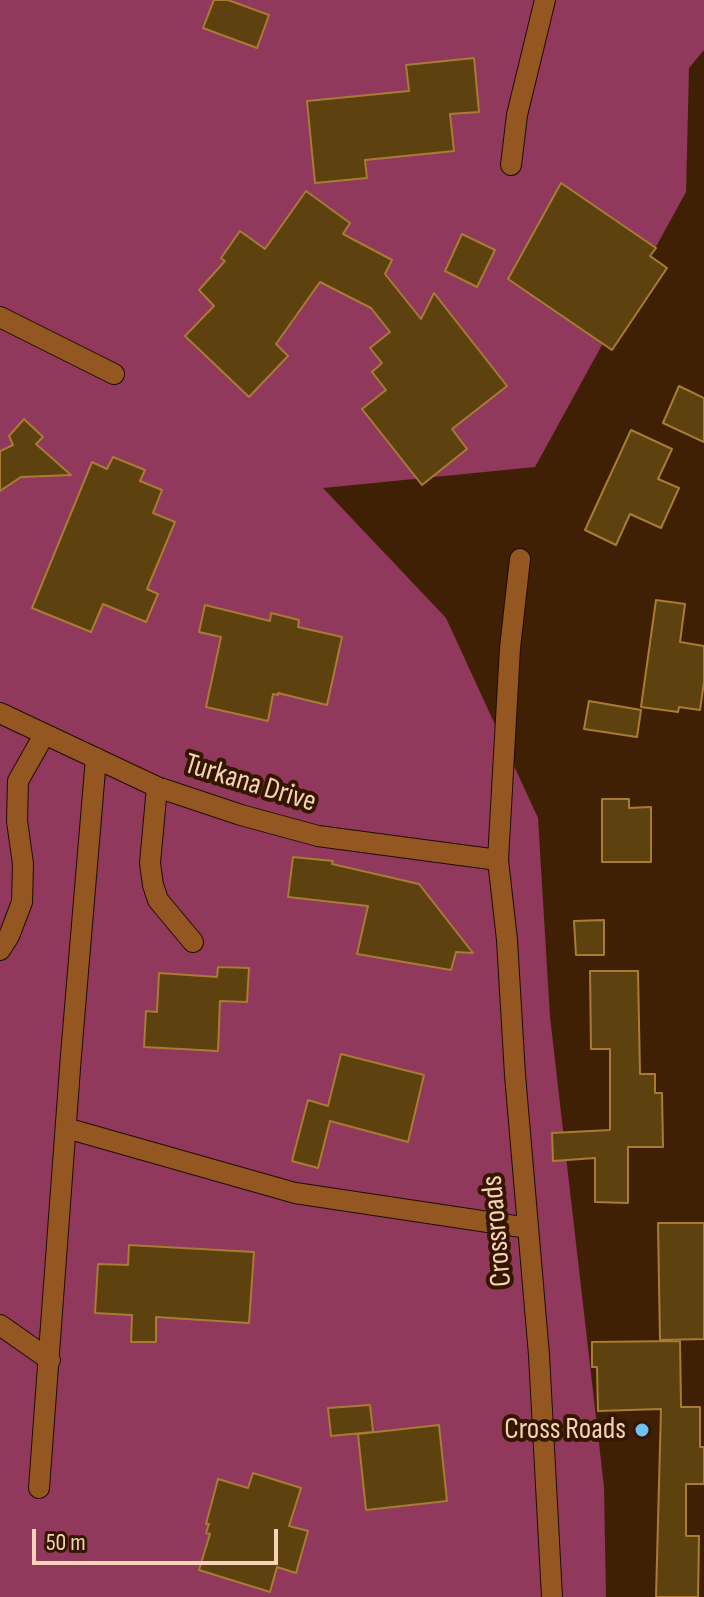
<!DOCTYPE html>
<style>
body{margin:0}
#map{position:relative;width:704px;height:1597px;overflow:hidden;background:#402004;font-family:"Sofia Sans Condensed",sans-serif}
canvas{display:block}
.scale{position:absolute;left:32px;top:1529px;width:246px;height:36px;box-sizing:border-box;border:4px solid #f5d2b8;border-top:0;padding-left:10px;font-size:24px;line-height:28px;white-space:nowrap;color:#f5d2b8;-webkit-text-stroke:6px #351700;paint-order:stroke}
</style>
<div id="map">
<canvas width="704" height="1597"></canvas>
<div class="scale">50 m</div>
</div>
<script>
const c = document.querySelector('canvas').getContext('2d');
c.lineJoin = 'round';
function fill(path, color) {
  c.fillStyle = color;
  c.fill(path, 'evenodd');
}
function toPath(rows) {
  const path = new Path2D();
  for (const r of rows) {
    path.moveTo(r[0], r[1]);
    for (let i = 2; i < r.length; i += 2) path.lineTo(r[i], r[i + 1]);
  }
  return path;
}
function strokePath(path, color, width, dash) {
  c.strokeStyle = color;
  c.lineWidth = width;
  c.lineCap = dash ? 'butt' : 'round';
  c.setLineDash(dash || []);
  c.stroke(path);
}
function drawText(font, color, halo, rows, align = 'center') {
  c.font = font + ' "Sofia Sans Condensed",sans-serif';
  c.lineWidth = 8;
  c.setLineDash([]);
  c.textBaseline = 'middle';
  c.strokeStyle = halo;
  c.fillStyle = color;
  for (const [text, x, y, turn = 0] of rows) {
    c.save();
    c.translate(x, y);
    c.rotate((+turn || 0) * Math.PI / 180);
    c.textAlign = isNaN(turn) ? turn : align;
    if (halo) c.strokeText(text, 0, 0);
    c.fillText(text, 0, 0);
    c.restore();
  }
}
fill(toPath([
 [0,0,704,0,704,50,689,68,686,192,535,467,323,488,446,618,538,818,550,1017,604,1487,606,1597,0,1597]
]), '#90395c');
const building = toPath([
 [214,0,228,0,269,15,257,48,203,28,214,0],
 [474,58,479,112,450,114,454,151,365,160,367,178,315,183,307,101,409,91,406,65,474,58],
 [561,183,656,248,650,256,667,268,612,350,508,279,561,183],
 [306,191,350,223,343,234,392,260,385,274,421,319,434,293,507,386,452,429,467,449,422,485,362,409,386,390,372,372,382,363,370,348,390,332,371,308,320,282,276,344,288,356,249,397,185,336,214,306,199,290,225,261,221,258,240,231,265,249,306,191],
 [462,234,495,250,477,287,445,271,462,234],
 [679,386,704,398,704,442,663,423,679,386],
 [24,419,43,437,36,444,71,475,21,477,0,491,0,451,13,445,9,436,24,419],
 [631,430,672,449,658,479,679,488,661,528,630,514,616,545,585,530,631,430],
 [113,457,145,470,140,481,162,490,153,513,175,522,147,589,158,594,146,622,103,604,91,632,32,608,92,462,107,469,113,457],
 [656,600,685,604,680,642,704,646,704,682,700,710,679,707,678,712,641,707,656,600],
 [205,605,270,621,271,613,299,620,298,627,342,637,327,705,278,693,278,695,273,694,268,721,206,707,221,637,199,632,205,605],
 [589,701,641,710,637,737,584,729,589,701],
 [602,799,629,799,629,808,651,807,651,862,602,862,602,799],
 [293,857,333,861,332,864,419,884,473,953,456,952,451,970,357,954,368,906,288,897,293,857],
 [604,920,604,955,576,955,574,921,604,920],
 [218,967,249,968,247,1002,220,1001,218,1051,144,1047,146,1011,157,1012,159,973,217,977,218,967],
 [590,971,638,971,640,1074,655,1074,655,1093,662,1093,663,1147,628,1147,628,1203,595,1202,595,1158,553,1161,552,1133,610,1130,610,1049,591,1049,590,971],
 [341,1054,424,1075,408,1142,330,1121,318,1168,292,1161,308,1100,328,1106,341,1054],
 [658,1223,704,1223,704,1339,660,1340,658,1223],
 [129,1245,254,1252,249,1323,156,1317,156,1342,131,1342,132,1315,95,1313,98,1264,128,1265,129,1245],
 [680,1341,681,1407,700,1407,700,1447,704,1447,704,1484,686,1484,686,1536,699,1536,698,1597,656,1597,661,1409,598,1411,597,1367,592,1367,592,1342,680,1341],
 [370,1405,373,1432,331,1436,328,1408,370,1405],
 [439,1425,447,1501,366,1510,358,1434,439,1425],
 [253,1473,301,1488,289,1526,308,1531,296,1573,277,1567,270,1592,199,1570,210,1534,206,1533,209,1524,206,1524,218,1479,248,1488,253,1473]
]);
fill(building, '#5d410f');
strokePath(building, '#a87c32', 2);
const minor = toPath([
 [511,165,517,115,545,0],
 [0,317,114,374],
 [520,559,510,648,498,860,507,940,515,1075,539,1355,552,1597],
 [0,713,157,787,241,815,318,836,498,860],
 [157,787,150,863,153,885,158,900,193,942],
 [0,950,9,936,22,902,23,864,17,821,18,781,44,735],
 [66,1128,295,1193,528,1228],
 [0,1325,50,1360],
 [39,1488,71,1055,96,758]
]);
strokePath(minor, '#200d01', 22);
strokePath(minor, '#945722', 20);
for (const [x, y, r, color] of [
 [642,1430,8,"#70c1f4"]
]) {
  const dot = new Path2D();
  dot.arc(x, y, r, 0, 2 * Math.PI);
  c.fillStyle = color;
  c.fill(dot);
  strokePath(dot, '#351700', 3);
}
drawText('30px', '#f5d2b8', '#351700', [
 ["Turkana Drive",250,784,17],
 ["Crossroads",498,1231,-95]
]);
drawText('30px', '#f5d2b8', '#351700', [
 ["Cross Roads",626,1430]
], 'right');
</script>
